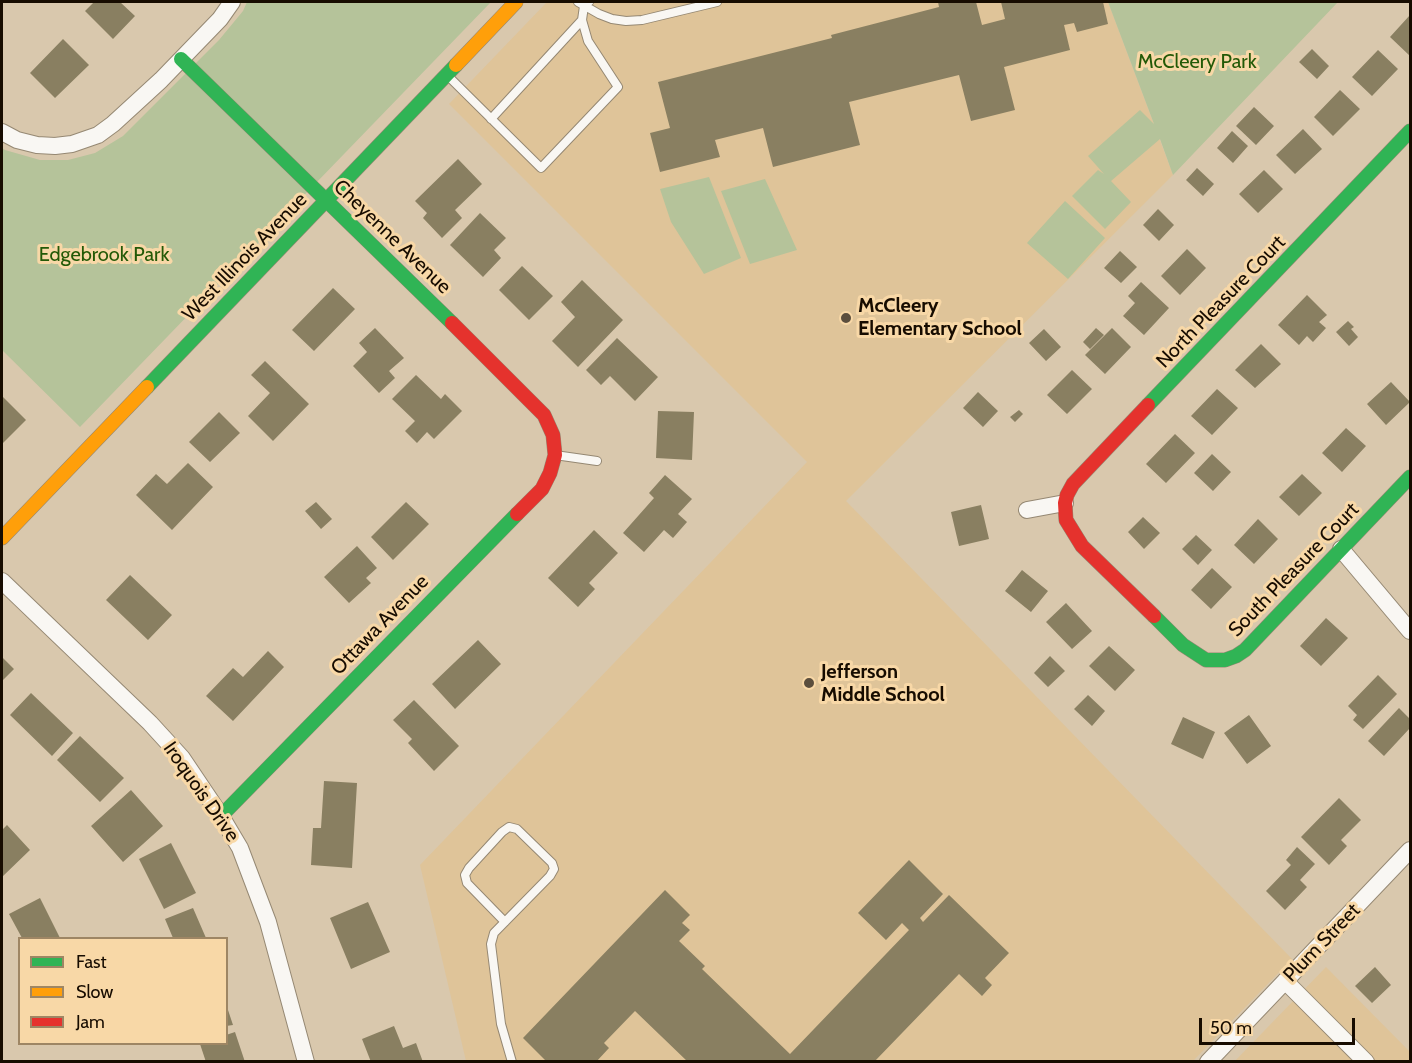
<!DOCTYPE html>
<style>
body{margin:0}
#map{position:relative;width:1412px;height:1063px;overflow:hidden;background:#d9c8ad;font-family:Cabin,sans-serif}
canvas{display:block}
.frame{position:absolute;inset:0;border:3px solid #170c00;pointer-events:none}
.legend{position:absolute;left:18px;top:937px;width:210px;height:108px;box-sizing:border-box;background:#f8d8a7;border:2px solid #9e8664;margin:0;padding:8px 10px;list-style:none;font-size:18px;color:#170c00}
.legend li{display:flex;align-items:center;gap:12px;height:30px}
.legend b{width:30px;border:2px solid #9e8664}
.scale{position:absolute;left:1199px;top:1018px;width:156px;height:27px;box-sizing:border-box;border:3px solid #170c00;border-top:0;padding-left:8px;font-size:18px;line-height:21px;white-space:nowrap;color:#170c00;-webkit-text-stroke:4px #f8d8a7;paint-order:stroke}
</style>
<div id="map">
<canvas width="1412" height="1063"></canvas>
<div class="frame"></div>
<ul class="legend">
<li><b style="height:8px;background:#30b455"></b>Fast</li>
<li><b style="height:8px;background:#ff9f0a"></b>Slow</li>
<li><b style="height:8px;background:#e5322d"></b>Jam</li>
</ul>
<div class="scale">50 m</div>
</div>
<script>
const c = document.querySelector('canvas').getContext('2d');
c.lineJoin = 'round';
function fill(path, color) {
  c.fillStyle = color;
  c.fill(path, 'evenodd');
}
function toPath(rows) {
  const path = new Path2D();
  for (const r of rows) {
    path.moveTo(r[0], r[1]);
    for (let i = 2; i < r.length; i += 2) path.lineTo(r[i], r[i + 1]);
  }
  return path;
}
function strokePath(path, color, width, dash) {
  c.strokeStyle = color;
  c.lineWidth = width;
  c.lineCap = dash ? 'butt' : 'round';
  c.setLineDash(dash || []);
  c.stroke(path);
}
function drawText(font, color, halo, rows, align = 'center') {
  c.font = font + ' Cabin,sans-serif';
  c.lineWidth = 6;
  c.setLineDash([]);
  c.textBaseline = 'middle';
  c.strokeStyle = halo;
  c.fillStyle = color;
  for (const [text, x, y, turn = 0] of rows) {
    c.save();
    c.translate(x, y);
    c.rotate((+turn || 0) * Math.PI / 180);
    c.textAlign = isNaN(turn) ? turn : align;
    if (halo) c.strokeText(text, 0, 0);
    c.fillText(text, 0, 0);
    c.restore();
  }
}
fill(toPath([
 [547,2,1108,2,1173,175,846,501,1292,959,1193,1061,466,1061,420,865,807,462,449,104],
 [1326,967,1410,1052,1410,1061,1234,1062]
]), '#dfc499');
fill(toPath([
 [247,2,491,2,80,427,2,350,2,148,5,150,40,160,68,160,95,153,123,136,219,40,243,11],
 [1108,2,1338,2,1173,175,1160,139,1111,181,1131,202,1105,229,1072,196,1098,170,1104,174,1088,156,1140,110,1154,124],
 [709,177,741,258,704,274,671,222,660,189],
 [765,179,797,250,750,264,721,191],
 [1065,201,1105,238,1068,279,1027,243]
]), '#b5c39a');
fill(toPath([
 [94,2,120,2,135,16,113,39,85,11],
 [938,2,976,2,982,25,1005,19,1001,2,1103,2,1108,24,1077,32,1074,23,1064,25,1070,50,1004,67,1015,110,971,121,959,75,849,102,860,145,773,167,763,128,715,140,720,157,660,172,650,133,670,128,658,82,832,38,831,35,939,7],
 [1410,15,1410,56,1390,37],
 [63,39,89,65,55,98,30,73],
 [1312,49,1329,66,1317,79,1299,62],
 [1378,50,1398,69,1372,96,1352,77],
 [1340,90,1360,109,1333,136,1314,117],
 [1254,107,1274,126,1256,145,1236,126],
 [1303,129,1322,149,1295,174,1276,155],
 [1232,131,1248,146,1233,163,1217,148],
 [458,159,482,184,455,210,462,218,442,238,423,218,427,213,415,201],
 [1197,168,1214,184,1203,196,1186,180],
 [1264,170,1283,189,1258,213,1239,194],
 [1158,209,1174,225,1159,241,1143,225],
 [480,213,506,238,494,250,501,258,483,277,450,245],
 [1187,249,1206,268,1180,295,1161,276],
 [1120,251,1137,267,1121,283,1104,268],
 [522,266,553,296,529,320,499,290],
 [582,280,623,320,578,367,552,341,575,317,561,302],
 [1141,282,1169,308,1144,335,1123,316,1135,303,1128,296],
 [333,288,355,309,314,351,292,330],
 [1307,295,1327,315,1319,322,1326,328,1313,342,1307,336,1299,345,1278,325],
 [1348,321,1354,327,1351,329,1358,337,1349,346,1336,332],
 [375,328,404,358,389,371,395,378,379,393,353,366,367,352,359,343],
 [1096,328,1104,335,1090,349,1083,342],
 [1112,328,1131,347,1105,374,1085,355],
 [1044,329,1061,347,1046,361,1029,343],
 [617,338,658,377,635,401,610,376,601,385,586,370],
 [1261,344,1281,364,1255,388,1235,370],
 [265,361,309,404,273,441,248,416,270,393,251,375],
 [1072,370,1092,389,1067,414,1047,395],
 [416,375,441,399,445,394,462,411,434,439,427,432,417,443,405,431,415,421,392,399],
 [1391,382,1410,402,1386,425,1367,404],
 [1217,389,1238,408,1212,435,1191,416],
 [978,392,998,411,983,427,963,408],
 [3,397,26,420,2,444,2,399],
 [1019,410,1023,414,1015,422,1010,417],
 [658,411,694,412,692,460,656,458],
 [219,412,240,433,210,462,189,442],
 [1346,428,1366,446,1342,472,1322,453],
 [1175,434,1195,453,1166,483,1146,464],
 [1212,454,1231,472,1213,491,1194,473],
 [188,463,213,487,172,530,136,495,156,474,167,484],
 [1302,474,1322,493,1299,516,1279,497],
 [665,475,692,499,678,514,687,522,673,538,664,530,644,552,623,533,654,498,649,493],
 [316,502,332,519,321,529,305,511],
 [406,502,429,524,393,560,371,537],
 [981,505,989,539,959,546,951,512],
 [1143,517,1160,533,1144,549,1128,532],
 [1258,519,1278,539,1254,564,1234,545],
 [594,530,618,553,589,583,595,589,578,607,548,578],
 [1196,535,1212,550,1198,565,1182,549],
 [357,546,377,568,366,578,371,583,349,603,324,577],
 [1212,568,1232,587,1211,609,1191,590],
 [1022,570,1048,591,1031,612,1005,591],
 [130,575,172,615,148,640,106,600],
 [1066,603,1092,631,1072,649,1046,622],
 [1326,618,1348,638,1321,666,1300,646],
 [478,640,501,664,455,709,432,684],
 [1109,646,1135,670,1115,691,1089,666],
 [268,651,284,667,233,721,206,696,233,668,243,677],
 [1050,656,1065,671,1048,687,1034,673],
 [2,657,14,669,2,681],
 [1378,675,1397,694,1363,729,1353,720,1357,715,1348,706],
 [31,693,73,733,52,756,10,715],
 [1088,695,1105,711,1092,726,1074,709],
 [414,700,459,746,434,771,408,743,412,739,393,720],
 [1399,708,1410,719,1410,728,1384,756,1368,741],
 [1249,715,1271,746,1247,764,1224,733],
 [1183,717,1215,732,1203,759,1171,744],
 [80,736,124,778,100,802,57,760],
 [324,781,357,783,352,868,311,865,313,828,321,828],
 [131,790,163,826,123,862,91,826],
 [1339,798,1361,820,1341,840,1347,846,1329,865,1301,837],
 [7,825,30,850,2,877,2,830],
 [171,843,196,893,164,909,139,859],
 [1297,847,1315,864,1300,880,1307,887,1285,910,1266,891,1291,865,1286,860],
 [909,860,943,894,920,918,923,922,949,895,1009,953,985,978,992,985,982,996,959,974,874,1062,688,1062,635,1011,604,1043,609,1048,596,1062,547,1062,523,1038,665,890,690,915,682,923,690,930,679,941,705,966,702,969,790,1054,909,930,902,923,886,940,858,913],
 [40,898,60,938,22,938,9,914],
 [368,902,390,952,351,969,330,918],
 [193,908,206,938,173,938,165,919],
 [1375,967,1391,985,1372,1003,1355,986],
 [226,1004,233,1025,226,1026],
 [394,1026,403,1048,416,1043,423,1062,371,1062,362,1039],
 [235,1032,245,1062,206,1062,200,1044,226,1044,226,1035]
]), '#897f61');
const lane = toPath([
 [578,2,599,14,612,19,626,21,642,20,717,2],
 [447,75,541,168,618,87,588,41,582,20,584,6,589,2],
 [491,119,582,20],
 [555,455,597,461],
 [505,922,467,883,465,875,469,868,502,832,509,827,517,829,552,863,554,869,550,876,494,933,491,944,501,1024,512,1062]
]);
const street = toPath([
 [2,132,17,140,37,145,55,146,72,144,98,135,113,124,161,80,220,19,232,2],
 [1027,510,1065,503],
 [1341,549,1410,631],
 [2,581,150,723,182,758,221,816,240,848,268,922,306,1062],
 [1285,981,1366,1062],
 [1208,1062,1410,850]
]);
const fast = toPath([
 [181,59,452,323],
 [147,387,456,65],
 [1148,405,1410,131],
 [1154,616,1183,645,1206,660,1225,660,1236,656,1245,650,1410,477],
 [221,816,517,514]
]);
const slow = toPath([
 [456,65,516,2],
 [2,538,147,387]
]);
const jam = toPath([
 [452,323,544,415,553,435,555,455,550,473,542,489,517,514],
 [1148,405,1073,484,1067,495,1065,503,1066,520,1082,546,1154,616]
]);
strokePath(lane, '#958873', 10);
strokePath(street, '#958873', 18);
strokePath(fast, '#958873', 15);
strokePath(slow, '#958873', 15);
strokePath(jam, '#958873', 15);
strokePath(lane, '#f9f7f3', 8);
strokePath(street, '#f9f7f3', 16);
strokePath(fast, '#30b455', 14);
strokePath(slow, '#ff9f0a', 14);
strokePath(jam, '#e5322d', 14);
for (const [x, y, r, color] of [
 [846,318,6,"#5b4e3d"],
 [809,683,6,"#5b4e3d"]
]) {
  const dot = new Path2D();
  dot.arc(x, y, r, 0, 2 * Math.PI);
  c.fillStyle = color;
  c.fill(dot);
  strokePath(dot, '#f8d8a7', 2);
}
drawText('20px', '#235907', '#f8d8a7', [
 ["McCleery Park",1197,62],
 ["Edgebrook Park",104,255]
]);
drawText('20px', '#170c00', '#f8d8a7', [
 ["Cheyenne Avenue",392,237,44],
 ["West Illinois Avenue",245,257,-46],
 ["North Pleasure Court",1221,302,-46],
 ["South Pleasure Court",1294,570,-46],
 ["Ottawa Avenue",380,625,-46],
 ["Iroquois Drive",201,792,55],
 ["Plum Street",1322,943,-46]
]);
drawText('bold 20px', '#170c00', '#f8d8a7', [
 ["McCleery",858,306],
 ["Elementary School",858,329],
 ["Jefferson",821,672],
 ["Middle School",821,695]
], 'left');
</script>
